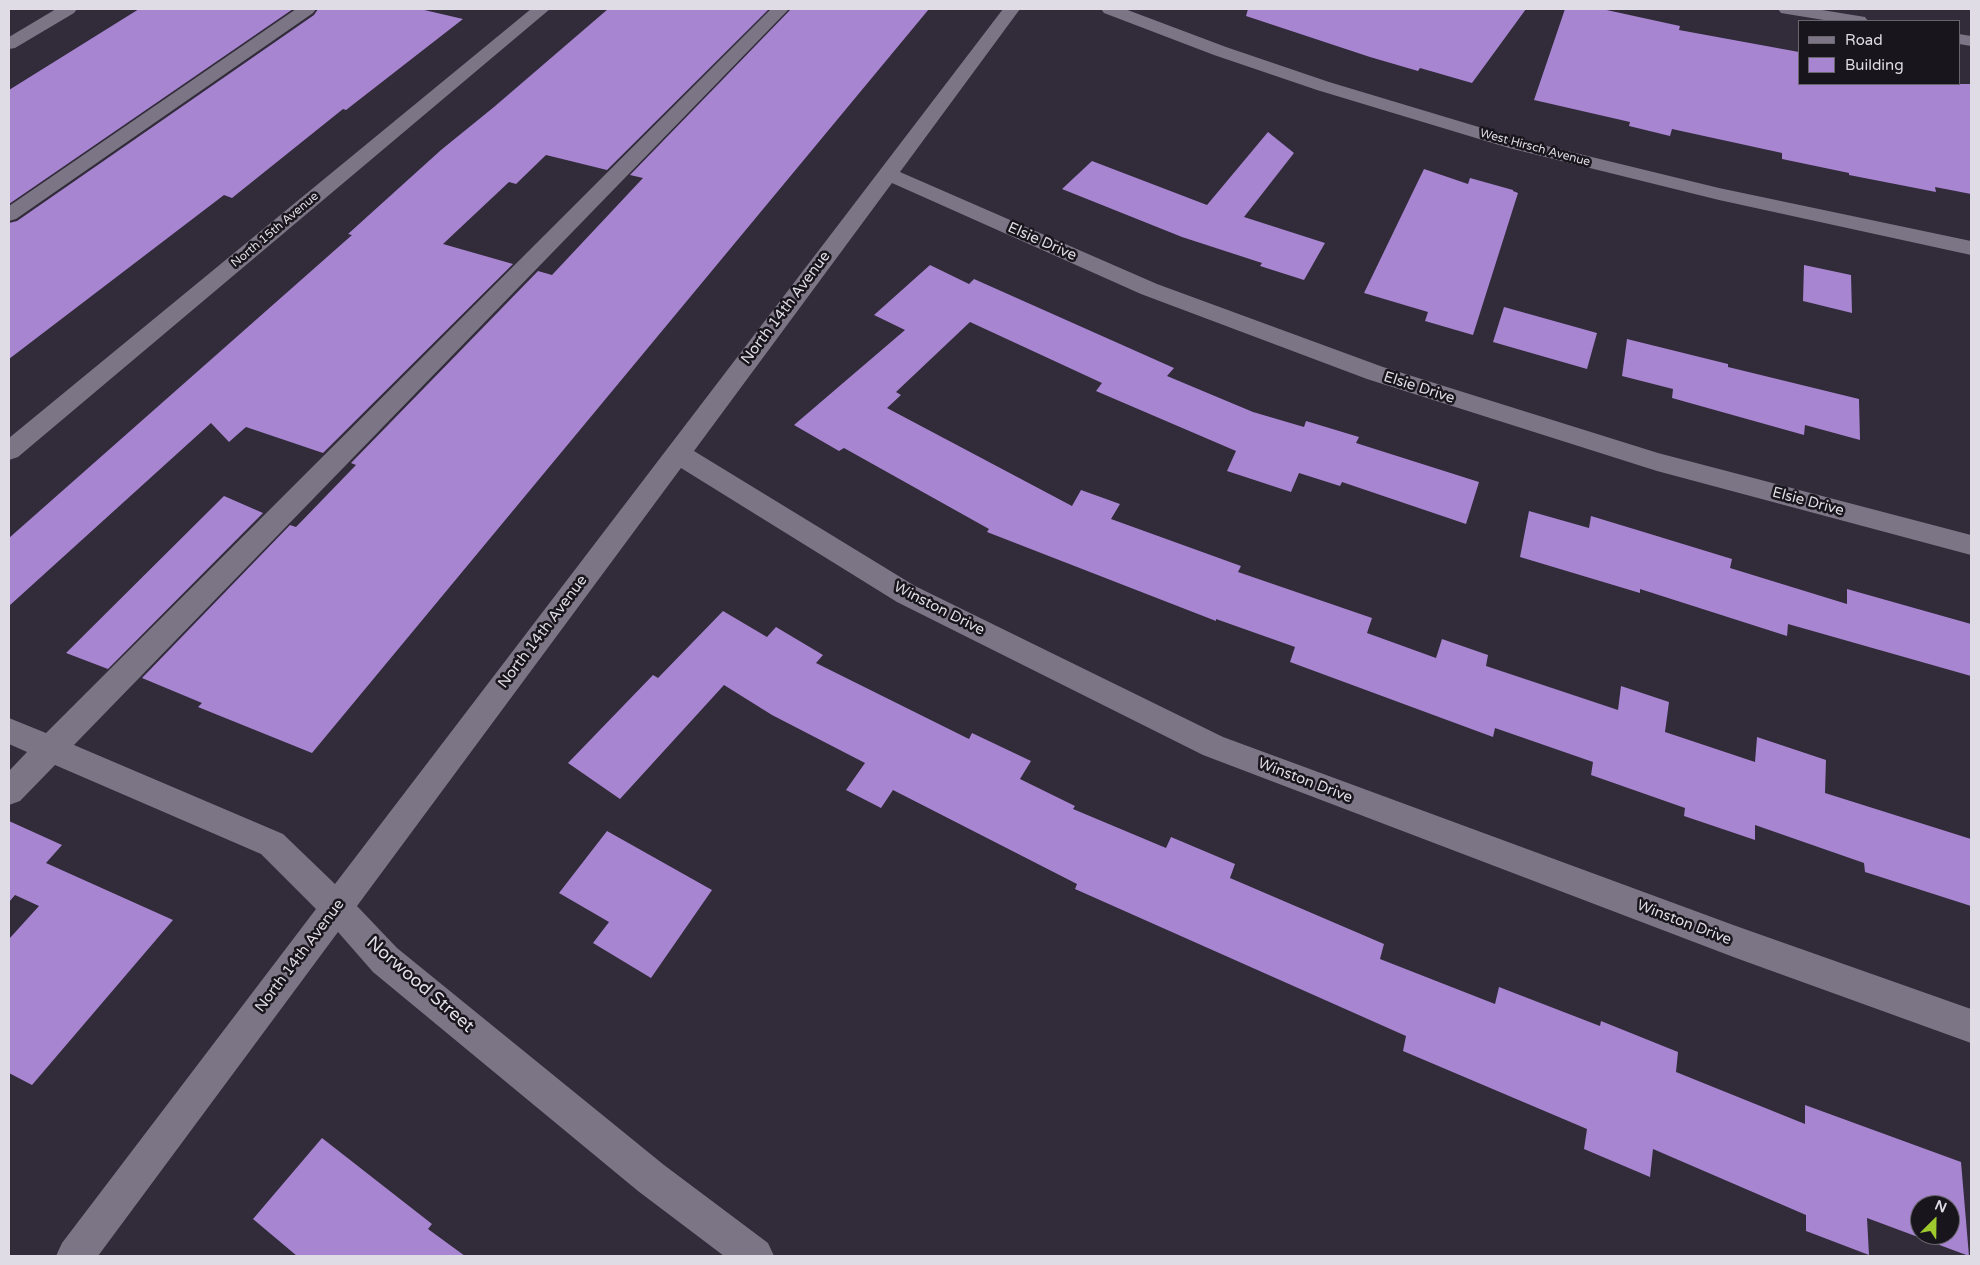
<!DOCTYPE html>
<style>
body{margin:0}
#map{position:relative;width:1980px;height:1265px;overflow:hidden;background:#312b3a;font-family:"Varela Round",sans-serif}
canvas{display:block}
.frame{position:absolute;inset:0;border:10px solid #dfdce5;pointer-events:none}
.legend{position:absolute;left:1798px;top:20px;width:162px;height:65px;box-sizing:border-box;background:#18151c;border:1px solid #68656c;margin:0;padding:6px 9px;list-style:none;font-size:15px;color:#dfdce5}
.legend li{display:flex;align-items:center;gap:10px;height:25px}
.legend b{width:25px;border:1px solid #68656c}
.north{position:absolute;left:1910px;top:1195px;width:50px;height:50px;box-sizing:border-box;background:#18151c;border:1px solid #68656c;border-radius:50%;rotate:23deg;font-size:14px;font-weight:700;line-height:20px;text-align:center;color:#dfdce5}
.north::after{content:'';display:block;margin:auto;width:18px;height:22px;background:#9fca2d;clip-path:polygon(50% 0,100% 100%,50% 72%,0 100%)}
</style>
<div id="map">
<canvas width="1980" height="1265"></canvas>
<div class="frame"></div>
<ul class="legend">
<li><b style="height:6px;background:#7c7585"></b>Road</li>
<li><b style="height:14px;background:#a785d0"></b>Building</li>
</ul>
<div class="north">N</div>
</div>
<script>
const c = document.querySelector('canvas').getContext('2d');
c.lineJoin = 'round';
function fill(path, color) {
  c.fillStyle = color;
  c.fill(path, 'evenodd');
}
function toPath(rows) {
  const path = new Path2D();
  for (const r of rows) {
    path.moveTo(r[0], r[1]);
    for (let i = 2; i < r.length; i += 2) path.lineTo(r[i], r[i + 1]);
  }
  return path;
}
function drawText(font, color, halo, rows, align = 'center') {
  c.font = font + ' "Varela Round",sans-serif';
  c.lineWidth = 5;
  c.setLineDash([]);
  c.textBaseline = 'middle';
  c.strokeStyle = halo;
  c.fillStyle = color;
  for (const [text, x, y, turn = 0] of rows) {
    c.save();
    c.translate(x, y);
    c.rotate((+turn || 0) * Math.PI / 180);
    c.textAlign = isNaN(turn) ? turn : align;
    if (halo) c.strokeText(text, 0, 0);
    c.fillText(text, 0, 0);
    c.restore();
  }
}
fill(toPath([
 [139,9,293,9,9,204,9,90],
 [318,9,420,9,463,19,346,110,343,109,232,198,224,195,9,359,9,223,17,221,314,15],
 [608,9,769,9,607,170,546,155,516,184,509,182,443,244,513,264,323,453,246,427,229,442,211,423,9,606,9,538,352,235,348,234,441,150,494,107],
 [791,9,929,9,312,753,198,707,202,703,142,678,290,525,296,527,356,465,351,463,538,271,552,275,643,178,630,175],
 [1248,9,1526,9,1472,83,1420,68,1418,71,1370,57,1246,16],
 [1565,9,1602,9,1680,26,1679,30,1799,52,1799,84,1971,84,1971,194,1935,187,1936,192,1849,175,1849,173,1782,159,1782,153,1672,129,1670,136,1629,126,1630,122,1534,100],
 [1268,132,1294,153,1244,217,1325,243,1304,280,1260,266,1262,263,1182,237,1062,189,1092,161,1207,205],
 [1424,169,1468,184,1470,178,1513,190,1513,191,1518,193,1473,335,1425,321,1428,312,1364,293],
 [930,265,969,284,974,279,1174,368,1167,376,1253,412,1304,427,1306,421,1359,437,1356,443,1479,482,1466,524,1342,482,1340,486,1299,473,1291,492,1227,471,1236,451,1096,391,1102,383,970,322,896,392,901,395,887,408,1072,506,1081,490,1120,504,1111,519,1241,566,1238,572,1372,618,1367,633,1436,658,1442,639,1488,655,1486,666,1618,710,1621,686,1669,702,1665,732,1755,762,1757,737,1826,760,1825,793,1971,839,1971,906,1865,872,1864,863,1755,825,1755,840,1684,816,1685,808,1591,775,1593,762,1495,728,1493,737,1290,662,1295,647,1216,619,1216,621,987,532,989,529,844,448,839,451,794,425,905,330,874,315],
 [1804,265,1851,275,1852,313,1803,301],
 [1504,307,1597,333,1587,369,1493,342],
 [1627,339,1728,364,1728,367,1859,399,1860,440,1805,425,1804,435,1672,398,1673,389,1622,376],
 [224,496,263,513,108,669,66,653],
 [1529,511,1589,528,1591,516,1647,533,1732,559,1730,568,1847,604,1847,589,1971,624,1971,676,1788,624,1787,636,1640,589,1640,593,1520,557],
 [723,611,767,637,776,627,823,655,816,663,969,739,972,733,1031,761,1020,779,1075,806,1073,809,1166,848,1171,837,1235,864,1230,878,1384,944,1380,959,1495,1004,1499,987,1600,1026,1601,1021,1678,1052,1676,1072,1805,1124,1805,1105,1961,1162,1969,1256,1867,1218,1869,1255,1806,1231,1806,1215,1653,1149,1650,1177,1584,1149,1587,1129,1403,1051,1406,1036,1075,889,1077,884,893,790,881,808,846,790,865,763,772,715,724,685,620,799,568,763,653,675,658,678],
 [1920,1205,1950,1205,1950,1235,1920,1235],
 [9,821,62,845,46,863,173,920,32,1085,9,1073,9,939,39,906,15,895,9,902],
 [607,831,712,890,651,978,593,943,609,922,559,893],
 [322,1138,432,1224,428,1229,465,1256,297,1256,253,1219]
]), '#a785d0');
fill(toPath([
 [56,9,77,9,74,13,15,48,9,49,9,37,56,9],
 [296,9,316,9,313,13,16,219,9,221,9,206,296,9],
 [531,9,550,9,18,457,9,460,9,438,531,9],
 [771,9,789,9,74,745,283,834,335,884,1003,9,1020,9,900,172,1157,284,1383,367,1658,453,1971,535,1971,555,1657,471,1367,379,1141,294,892,183,694,451,915,586,1223,737,1736,926,1971,1009,1971,1043,1736,958,1203,755,897,602,681,468,357,906,397,948,664,1165,768,1243,774,1256,724,1256,638,1191,373,972,338,932,98,1256,56,1256,62,1243,316,909,261,854,55,765,20,801,9,805,9,771,27,752,9,744,9,718,46,733,771,9],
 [1101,9,1125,9,1226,47,1329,82,1522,140,1719,188,1971,241,1971,255,1719,200,1509,148,1317,90,1214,55,1104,13,1101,9],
 [1778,9,1816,9,1859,16,1865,17,1868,21,1830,21,1787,14,1781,13,1778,9],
 [1959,34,1971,36,1971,46,1959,44,1959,34]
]), '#7c7585');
drawText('12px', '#dfdce5', '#18151c', [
 ["West Hirsch Avenue",1535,148,15],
 ["North 15th Avenue",275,230,-40]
]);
drawText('15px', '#dfdce5', '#18151c', [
 ["Elsie Drive",1042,242,24],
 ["North 14th Avenue",786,308,-53],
 ["Elsie Drive",1419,388,18],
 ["Elsie Drive",1808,502,15],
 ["Winston Drive",939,609,27],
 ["North 14th Avenue",543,632,-53],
 ["Winston Drive",1305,781,21],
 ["Winston Drive",1684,923,21],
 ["North 14th Avenue",300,956,-53]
]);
drawText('18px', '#dfdce5', '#18151c', [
 ["Norwood Street",420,985,41]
]);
</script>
